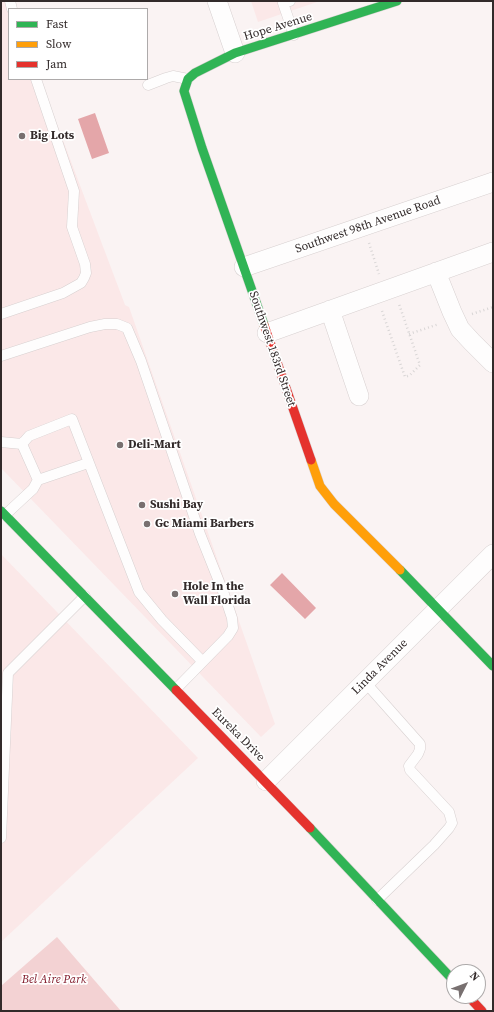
<!DOCTYPE html>
<style>
body{margin:0}
#map{position:relative;width:494px;height:1012px;overflow:hidden;background:#faf3f3;font-family:"Source Serif 4",serif}
canvas{display:block}
.frame{position:absolute;inset:0;border:2px solid #322a2a;pointer-events:none}
.legend{position:absolute;left:8px;top:8px;width:140px;height:72px;box-sizing:border-box;background:#fff;border:1px solid #adaaaa;margin:0;padding:5px 7px;list-style:none;font-size:12px;color:#322a2a}
.legend li{display:flex;align-items:center;gap:8px;height:20px}
.legend b{width:20px;border:1px solid #adaaaa}
.north{position:absolute;left:446px;top:964px;width:40px;height:40px;box-sizing:border-box;background:#fff;border:1px solid #adaaaa;border-radius:50%;rotate:48deg;font-size:11px;font-weight:700;line-height:16px;text-align:center;color:#322a2a}
.north::after{content:'';display:block;margin:auto;width:14px;height:18px;background:#787070;clip-path:polygon(50% 0,100% 100%,50% 72%,0 100%)}
</style>
<div id="map">
<canvas width="494" height="1012"></canvas>
<div class="frame"></div>
<ul class="legend">
<li><b style="height:5px;background:#30b455"></b>Fast</li>
<li><b style="height:5px;background:#ff9f0a"></b>Slow</li>
<li><b style="height:5px;background:#e5322d"></b>Jam</li>
</ul>
<div class="north">N</div>
</div>
<script>
const c = document.querySelector('canvas').getContext('2d');
c.lineJoin = 'round';
function fill(path, color) {
  c.fillStyle = color;
  c.fill(path, 'evenodd');
}
function toPath(rows) {
  const path = new Path2D();
  for (const r of rows) {
    path.moveTo(r[0], r[1]);
    for (let i = 2; i < r.length; i += 2) path.lineTo(r[i], r[i + 1]);
  }
  return path;
}
function strokePath(path, color, width, dash) {
  c.strokeStyle = color;
  c.lineWidth = width;
  c.lineCap = dash ? 'butt' : 'round';
  c.setLineDash(dash || []);
  c.stroke(path);
}
function drawText(font, color, halo, rows, align = 'center') {
  c.font = font + ' "Source Serif 4",serif';
  c.lineWidth = 3.5;
  c.setLineDash([]);
  c.textBaseline = 'middle';
  c.strokeStyle = halo;
  c.fillStyle = color;
  for (const [text, x, y, turn = 0] of rows) {
    c.save();
    c.translate(x, y);
    c.rotate((+turn || 0) * Math.PI / 180);
    c.textAlign = isNaN(turn) ? turn : align;
    if (halo) c.strokeText(text, 0, 0);
    c.fillText(text, 0, 0);
    c.restore();
  }
}
fill(toPath([
 [1,1,11,1,9,9,9,79,40,79,125,305,129,307,275,724,261,737,1,468],
 [251,1,320,1,258,22],
 [1,554,198,758,1,942]
]), '#fbe8e8');
fill(toPath([
 [57,937,121,1011,1,1011,1,986]
]), '#f3d2d3');
fill(toPath([
 [95,113,109,153,92,159,78,119],
 [282,573,316,608,305,619,270,585]
]), '#e4a6a9');
const lane = toPath([
 [10,1,12,9],
 [290,1,283,3,294,35],
 [148,85,166,78,173,76,188,79],
 [1,314,63,293,81,283,84,278,86,273,85,264,72,227,74,191,36,79],
 [1,356,90,327,105,324,117,324,127,328,141,361,200,534,224,594,232,618,233,628,228,636,176,689],
 [1,442,22,444],
 [38,480,88,463],
 [5,515,33,489,38,480,22,444,29,436,72,419,139,592,162,620,202,661],
 [365,682,420,744,420,749,418,754,409,766,410,770,449,812,452,823,449,828,434,845,377,900],
 [1,838,8,673,85,596]
]);
const street = toPath([
 [217,1,235,53],
 [244,267,493,182],
 [436,272,452,312,460,329,472,342,493,363],
 [330,310,359,396],
 [267,333,493,252],
 [266,781,493,554]
]);
const fast = toPath([
 [264,325,202,148,184,91,188,79,195,73,235,53,397,1],
 [1,511,176,690],
 [400,570,493,666],
 [310,828,454,981]
]);
const slow = toPath([
 [311,460,320,486,334,504,400,570]
]);
const jam = toPath([
 [264,325,311,460],
 [176,690,310,828],
 [468,996,482,1011]
]);
strokePath(lane, '#d7d0d0', 11);
strokePath(street, '#d7d0d0', 20);
strokePath(fast, '#d7d0d0', 10);
strokePath(slow, '#d7d0d0', 10);
strokePath(jam, '#d7d0d0', 10);
strokePath(toPath([
 [369,243,379,274],
 [382,311,405,377,410,375,420,365,399,304],
 [472,314,493,307],
 [409,334,439,324]
]), '#d8d5d5', 2.5, [1, 3]);
strokePath(lane, '#fefdfd', 10);
strokePath(street, '#fefdfd', 19);
strokePath(fast, '#30b455', 9);
strokePath(slow, '#ff9f0a', 9);
strokePath(jam, '#e5322d', 9);
for (const [x, y, r, color] of [
 [22,136,4,"#787070"],
 [120,445,4,"#787070"],
 [142,505,4,"#787070"],
 [147,524,4,"#787070"],
 [175,594,4,"#787070"]
]) {
  const dot = new Path2D();
  dot.arc(x, y, r, 0, 2 * Math.PI);
  c.fillStyle = color;
  c.fill(dot);
  strokePath(dot, '#fff', 1.5);
}
drawText('12px', '#322a2a', '#fff', [
 ["Hope Avenue",278,27,-17],
 ["Southwest 98th Avenue Road",368,225,-19],
 ["Southwest 183rd Street",272,349,71],
 ["Linda Avenue",380,667,-45],
 ["Eureka Drive",238,735,45]
]);
drawText('bold 12px', '#322a2a', '#fff', [
 ["Big Lots",30,136],
 ["Deli-Mart",128,445],
 ["Sushi Bay",150,505],
 ["Gc Miami Barbers",155,524],
 ["Hole In the",183,587],
 ["Wall Florida",183,601]
], 'left');
drawText('italic 12px', '#841f2f', '#fff', [
 ["Bel Aire Park",54,980]
]);
</script>
